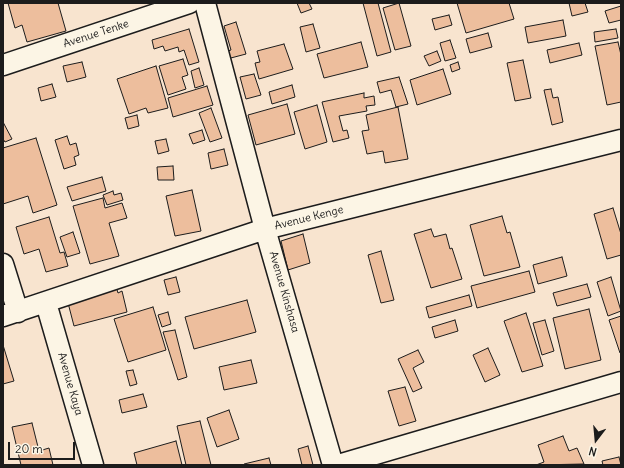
<!DOCTYPE html>
<style>
body{margin:0}
#map{position:relative;width:624px;height:468px;overflow:hidden;background:#f8e4cf;font-family:Delius,sans-serif}
canvas{display:block}
.frame{position:absolute;inset:0;border:4px solid #1c1c1c;pointer-events:none}
.north{position:absolute;left:576px;top:420px;width:40px;height:40px;-webkit-text-stroke:3px #fcf5e5;paint-order:stroke;rotate:196deg;font-size:11px;font-weight:700;line-height:16px;text-align:center;color:#1c1c1c}
.north::after{content:'';display:block;margin:auto;width:14px;height:18px;background:#1c1c1c;clip-path:polygon(50% 0,100% 100%,50% 72%,0 100%)}
.scale{position:absolute;left:8px;top:442px;width:67px;height:18px;box-sizing:border-box;border:2px solid #1c1c1c;border-top:0;padding-left:5px;font-size:12px;line-height:14px;white-space:nowrap;color:#1c1c1c;-webkit-text-stroke:3px #fcf5e5;paint-order:stroke}
</style>
<div id="map">
<canvas width="624" height="468"></canvas>
<div class="frame"></div>
<div class="north">N</div>
<div class="scale">20 m</div>
</div>
<script>
const c = document.querySelector('canvas').getContext('2d');
c.lineJoin = 'round';
function fill(path, color) {
  c.fillStyle = color;
  c.fill(path, 'evenodd');
}
function toPath(rows) {
  const path = new Path2D();
  for (const r of rows) {
    path.moveTo(r[0], r[1]);
    for (let i = 2; i < r.length; i += 2) path.lineTo(r[i], r[i + 1]);
  }
  return path;
}
function strokePath(path, color, width, dash) {
  c.strokeStyle = color;
  c.lineWidth = width;
  c.lineCap = dash ? 'butt' : 'round';
  c.setLineDash(dash || []);
  c.stroke(path);
}
function drawText(font, color, halo, rows, align = 'center') {
  c.font = font + ' Delius,sans-serif';
  c.lineWidth = 3;
  c.setLineDash([]);
  c.textBaseline = 'middle';
  c.strokeStyle = halo;
  c.fillStyle = color;
  for (const [text, x, y, turn = 0] of rows) {
    c.save();
    c.translate(x, y);
    c.rotate((+turn || 0) * Math.PI / 180);
    c.textAlign = isNaN(turn) ? turn : align;
    if (halo) c.strokeText(text, 0, 0);
    c.fillText(text, 0, 0);
    c.restore();
  }
}
const building = toPath([
 [8,3,58,3,66,31,27,42,22,25,15,28,8,3],
 [297,3,309,3,312,9,301,13,297,3],
 [363,3,378,3,391,52,377,56,363,3],
 [399,3,411,46,395,50,383,8,399,3],
 [457,3,509,3,514,19,466,33,457,3],
 [569,3,585,3,588,12,572,16,569,3],
 [621,6,621,20,609,23,605,11,621,6],
 [449,15,452,25,435,30,432,19,449,15],
 [563,20,566,36,528,43,525,27,563,20],
 [236,22,246,54,227,59,225,52,231,50,224,26,236,22],
 [313,24,320,48,306,52,300,27,313,24],
 [189,29,199,62,189,65,184,50,179,52,178,47,165,51,163,46,154,49,152,40,189,29],
 [616,29,618,38,595,42,594,32,616,29],
 [488,33,492,47,470,53,466,39,488,33],
 [450,40,456,58,445,61,440,43,450,40],
 [361,42,368,67,324,78,317,54,361,42],
 [618,42,621,55,621,102,607,105,595,46,618,42],
 [579,43,582,55,550,63,547,50,579,43],
 [284,44,293,69,259,79,255,63,260,62,257,51,284,44],
 [437,51,441,61,429,66,424,56,437,51],
 [183,59,188,75,182,77,186,89,168,95,159,66,183,59],
 [523,60,531,98,515,101,507,63,523,60],
 [82,62,86,77,67,82,63,66,82,62],
 [458,62,460,69,452,72,450,65,458,62],
 [156,66,168,108,148,113,146,108,129,114,117,79,156,66],
 [199,68,204,85,195,88,191,71,199,68],
 [443,69,451,94,417,105,410,80,443,69],
 [254,74,261,95,246,99,240,77,254,74],
 [399,77,408,104,396,107,391,90,380,93,377,82,399,77],
 [52,84,56,97,41,101,38,88,52,84],
 [292,85,295,97,272,104,269,92,292,85],
 [207,86,213,105,173,117,168,98,207,86],
 [551,89,553,98,558,97,563,122,552,125,544,90,551,89],
 [364,93,364,98,374,96,375,105,366,106,367,111,339,116,343,131,347,130,349,138,333,142,322,102,364,93],
 [287,104,295,134,256,145,248,115,287,104],
 [317,105,327,142,305,149,294,112,317,105],
 [398,107,408,159,385,163,383,151,367,154,362,131,369,130,366,115,398,107],
 [211,108,222,138,210,142,199,113,211,108],
 [137,115,139,126,128,129,125,118,137,115],
 [3,122,12,139,5,142,3,139,3,122],
 [202,130,205,140,193,144,189,134,202,130],
 [67,136,70,145,76,143,79,155,74,157,76,165,64,169,55,140,67,136],
 [36,138,57,205,33,213,28,196,3,204,3,148,36,138],
 [166,139,169,151,158,154,155,141,166,139],
 [224,149,228,165,211,169,208,153,224,149],
 [173,166,174,180,158,180,157,167,173,166],
 [102,177,106,191,72,201,67,187,102,177],
 [192,190,201,231,175,236,166,196,192,190],
 [113,191,114,195,121,193,123,200,107,205,103,195,113,191],
 [103,198,105,208,122,203,127,218,109,223,119,256,90,264,73,206,103,198],
 [613,208,621,234,621,255,607,259,594,214,613,208],
 [502,216,507,233,510,232,520,267,484,276,470,225,502,216],
 [49,217,60,253,64,252,68,266,46,272,39,249,24,254,16,227,49,217],
 [431,229,434,237,446,234,450,249,452,248,462,279,431,288,414,234,431,229],
 [73,232,80,253,67,257,60,237,73,232],
 [303,234,310,263,288,270,281,241,303,234],
 [381,251,394,300,381,303,368,255,381,251],
 [562,257,567,276,538,284,533,265,562,257],
 [529,271,535,292,477,308,471,286,529,271],
 [176,277,180,292,168,295,164,280,176,277],
 [611,277,621,311,608,316,597,282,611,277],
 [587,284,591,297,557,306,553,293,587,284],
 [116,286,118,293,122,291,127,312,74,326,67,299,116,286],
 [469,295,472,306,429,318,426,307,469,295],
 [247,300,256,332,194,349,185,317,247,300],
 [153,307,166,350,128,362,114,319,153,307],
 [589,309,601,360,565,369,553,318,589,309],
 [168,312,171,324,162,327,158,315,168,312],
 [526,313,543,366,522,372,504,321,526,313],
 [621,316,621,353,620,353,609,320,621,316],
 [455,320,458,331,435,338,432,327,455,320],
 [545,320,554,351,542,355,533,323,545,320],
 [175,330,187,377,178,380,163,332,175,330],
 [3,345,14,381,3,384,3,345],
 [488,348,500,375,485,382,473,355,488,348],
 [418,350,424,362,413,368,422,388,413,392,398,359,418,350],
 [251,360,257,383,224,390,219,367,251,360],
 [133,370,137,384,130,386,126,371,133,370],
 [405,387,416,421,399,426,388,391,405,387],
 [143,394,147,407,122,413,119,400,143,394],
 [229,410,239,439,217,447,207,418,229,410],
 [200,421,211,465,186,465,177,426,200,421],
 [32,423,39,451,49,448,53,465,21,465,12,427,32,423],
 [563,436,569,451,577,448,584,464,536,465,544,462,538,445,563,436],
 [176,441,182,465,137,465,134,453,176,441],
 [308,446,313,465,302,465,298,449,308,446],
 [619,457,621,465,603,465,602,461,619,457],
 [269,458,271,465,244,465,244,464,269,458]
]);
fill(building, '#edbe9d');
strokePath(building, '#1c1c1c', 1);
const minor = toPath([
 [205,3,265,229,333,465],
 [3,65,189,3],
 [3,264,18,312],
 [46,303,93,465],
 [3,316,265,229,621,140],
 [338,465,621,382]
]);
strokePath(minor, '#1c1c1c', 23);
strokePath(minor, '#fcf5e5', 20);
drawText('11px', '#1c1c1c', '#fcf5e5', [
 ["Avenue Tenke",96,34,-18],
 ["Avenue Kenge",309,218,-14],
 ["Avenue Kinshasa",284,292,74],
 ["Avenue Kaya",70,384,74]
]);
</script>
